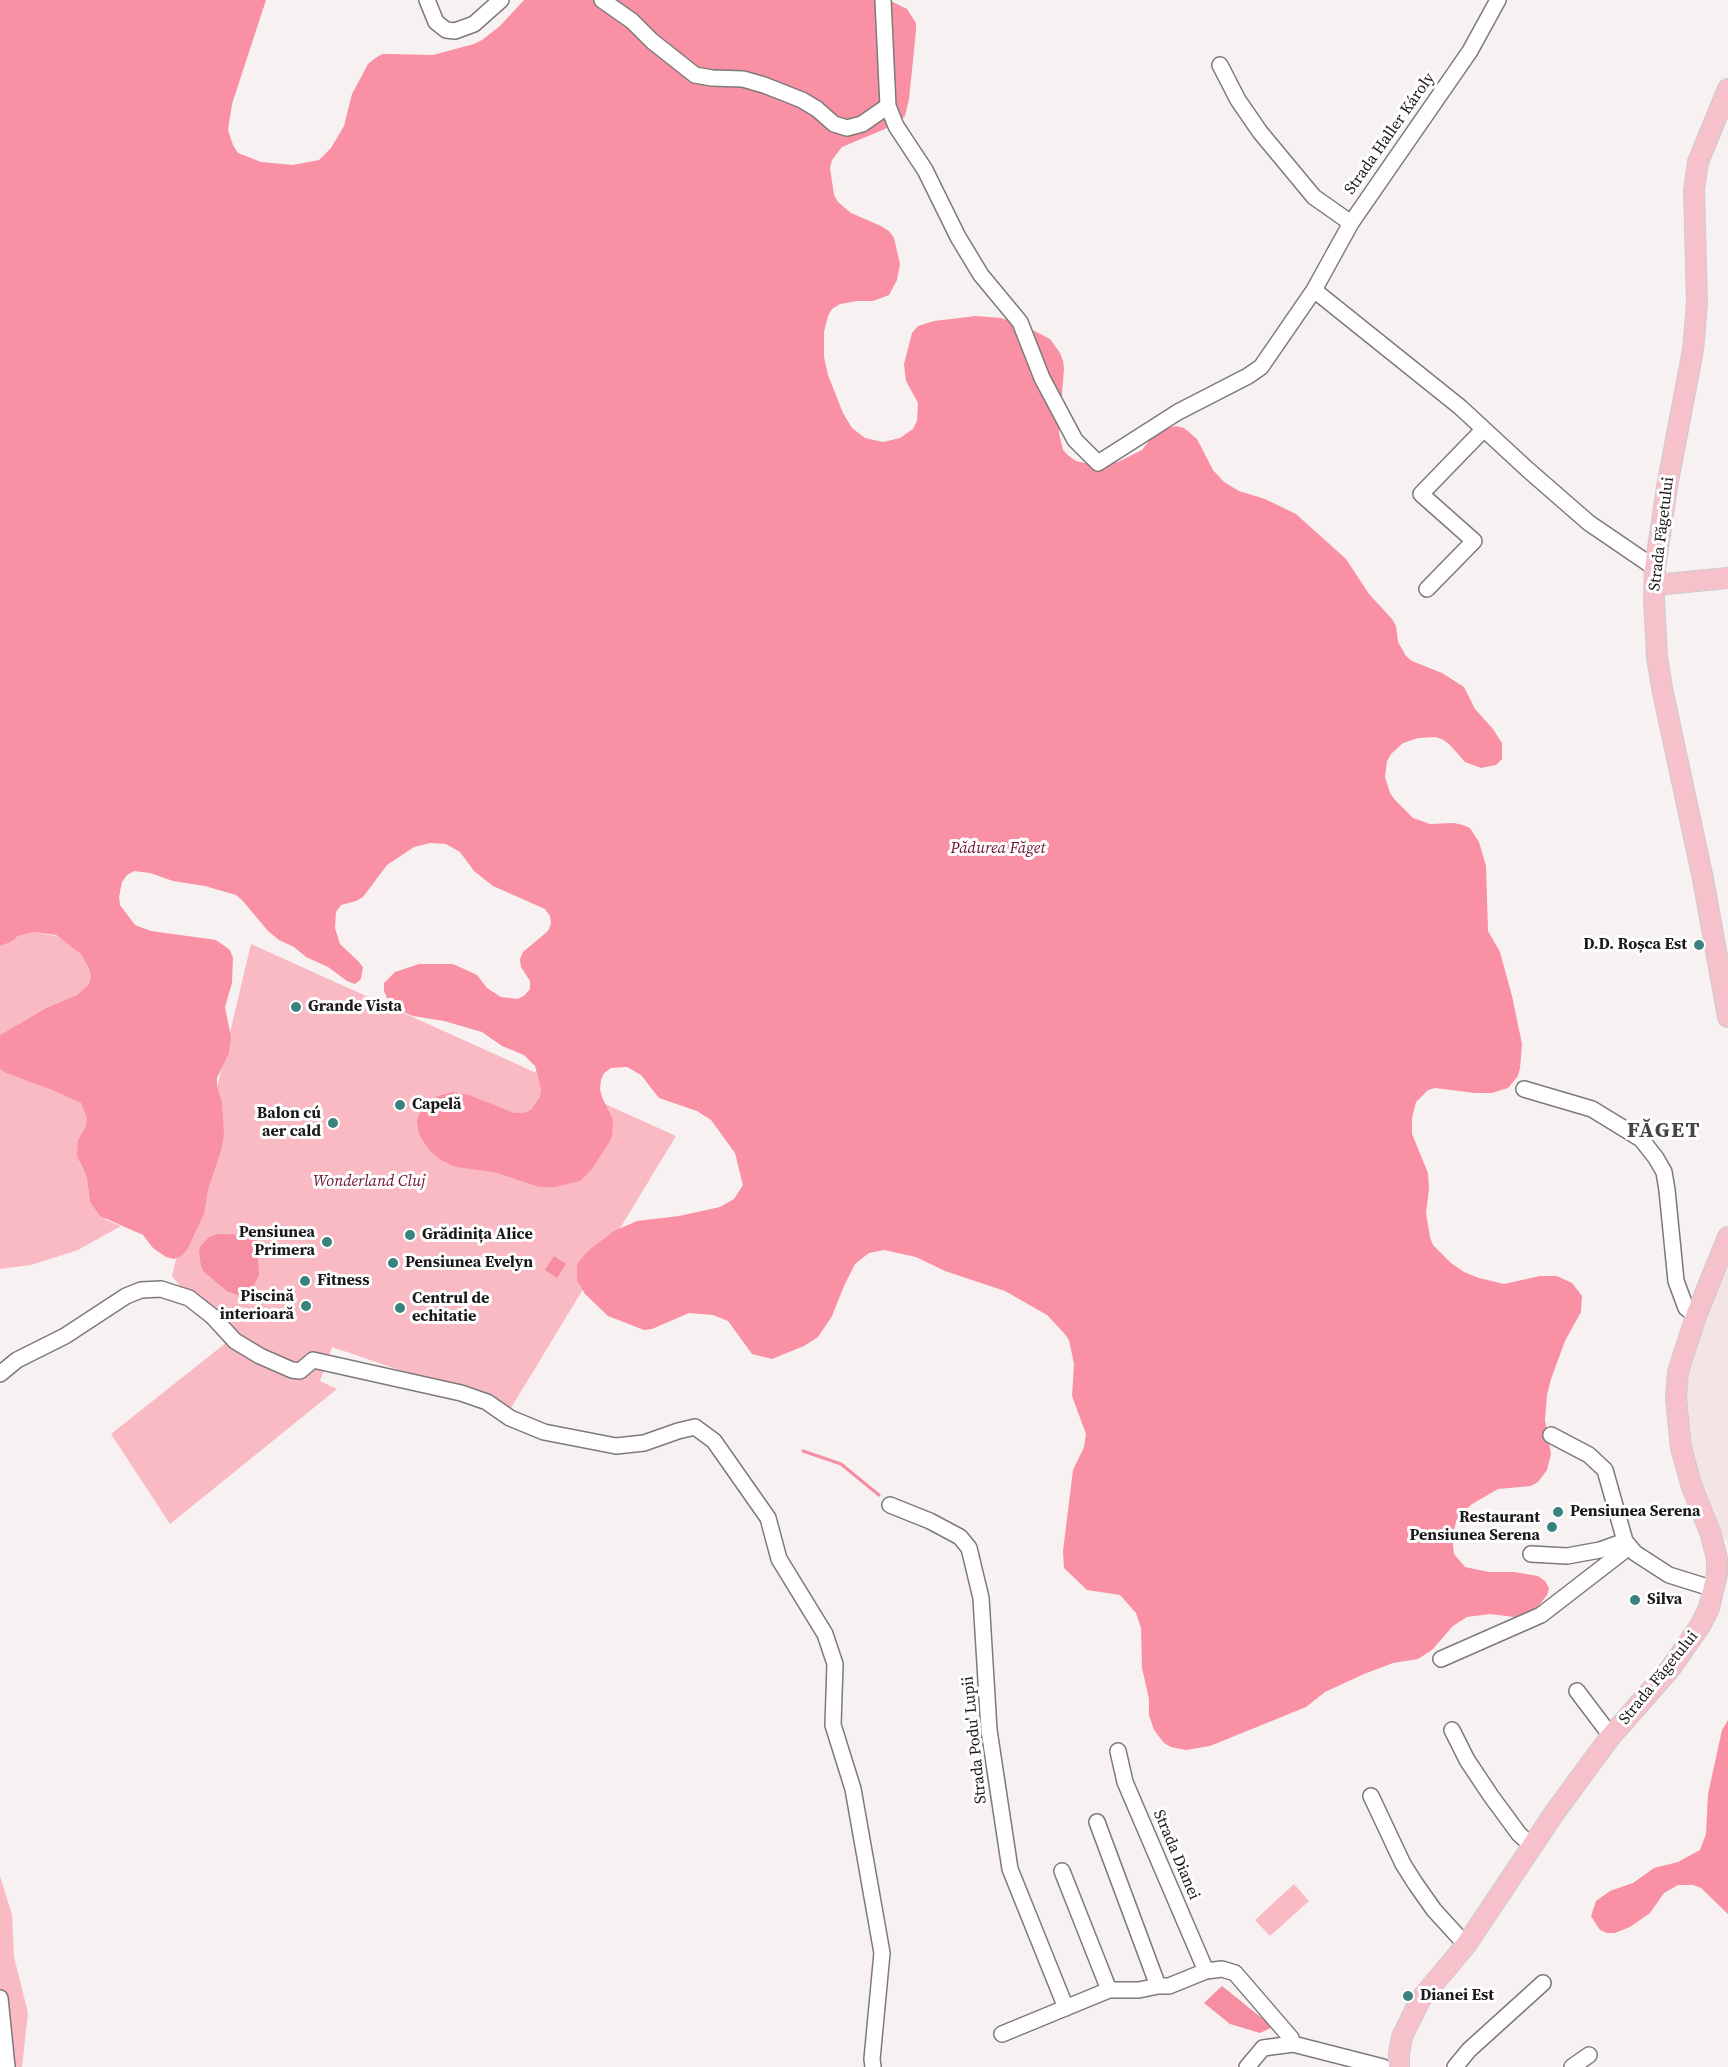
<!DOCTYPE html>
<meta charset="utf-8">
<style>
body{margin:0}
canvas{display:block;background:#f7f1f2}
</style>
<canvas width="1728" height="2067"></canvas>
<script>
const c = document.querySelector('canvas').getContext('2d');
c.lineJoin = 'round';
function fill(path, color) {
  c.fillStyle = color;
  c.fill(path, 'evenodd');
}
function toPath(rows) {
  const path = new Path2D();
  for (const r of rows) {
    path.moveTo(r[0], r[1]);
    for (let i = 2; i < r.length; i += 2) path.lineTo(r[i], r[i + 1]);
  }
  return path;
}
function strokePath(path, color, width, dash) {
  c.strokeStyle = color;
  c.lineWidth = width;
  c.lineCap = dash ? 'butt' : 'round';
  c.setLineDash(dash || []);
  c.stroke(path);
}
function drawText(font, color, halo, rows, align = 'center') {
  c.font = font + ' "Source Serif 4",serif';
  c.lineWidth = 6;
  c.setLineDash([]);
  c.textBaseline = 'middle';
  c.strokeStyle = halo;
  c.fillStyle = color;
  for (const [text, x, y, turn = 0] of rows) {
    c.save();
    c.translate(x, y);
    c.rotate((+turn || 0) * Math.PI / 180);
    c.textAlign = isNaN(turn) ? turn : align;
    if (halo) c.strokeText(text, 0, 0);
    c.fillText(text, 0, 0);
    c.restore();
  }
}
fill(toPath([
 [1728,1268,1728,1541,1723,1537,1718,1531,1700,1485,1692,1453,1686,1409,1686,1389,1699,1337]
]), '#f3e4e6');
fill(toPath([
 [33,932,56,936,70,944,81,954,90,968,91,976,89,984,77,995,46,1008,0,1035,0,946,11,942,18,936],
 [251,944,676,1136,511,1408,332,1347,320,1381,337,1389,170,1524,111,1434,227,1342,172,1276],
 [0,1069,6,1073,52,1090,81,1103,87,1118,86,1126,78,1140,80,1164,87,1178,90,1202,106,1220,121,1226,78,1250,31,1265,0,1269],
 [0,1876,12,1915,14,1957,28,2013,22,2067,0,2067],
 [1294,1884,1309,1901,1270,1936,1255,1920]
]), '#f9bac4');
fill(toPath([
 [0,0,266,0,232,104,228,130,233,145,238,153,261,162,293,165,319,160,331,148,344,126,352,94,368,64,374,59,382,54,391,54,433,55,474,44,482,40,500,26,524,0,889,0,907,9,916,23,916,31,909,99,905,116,899,121,885,129,842,147,832,160,830,168,834,195,838,202,851,213,881,226,889,231,894,238,900,264,897,280,889,295,873,301,857,301,840,304,832,309,828,316,824,332,824,357,828,375,843,413,852,428,865,438,883,442,900,438,913,429,917,421,918,403,906,381,904,364,912,333,918,326,934,321,976,316,1001,318,1027,327,1050,339,1060,353,1063,361,1064,369,1059,433,1063,450,1069,456,1076,461,1093,465,1118,462,1142,450,1152,437,1168,428,1176,426,1184,428,1197,439,1213,470,1224,482,1239,491,1265,499,1296,514,1346,559,1369,594,1392,619,1396,626,1398,642,1406,656,1412,661,1442,673,1464,687,1475,709,1493,729,1502,743,1502,759,1496,765,1481,768,1465,762,1449,744,1442,739,1435,737,1418,738,1403,743,1391,754,1387,761,1385,777,1390,793,1395,800,1413,818,1430,824,1454,823,1463,825,1470,828,1479,842,1486,866,1488,931,1500,952,1512,996,1522,1044,1520,1068,1518,1076,1508,1088,1492,1093,1475,1093,1435,1088,1428,1090,1416,1102,1412,1118,1412,1134,1428,1173,1429,1189,1426,1213,1430,1237,1433,1245,1451,1263,1464,1272,1479,1278,1504,1284,1540,1276,1557,1276,1572,1283,1582,1296,1581,1312,1565,1341,1551,1379,1547,1395,1545,1420,1551,1454,1547,1470,1538,1482,1531,1486,1498,1489,1472,1504,1460,1515,1456,1522,1452,1538,1454,1554,1465,1567,1489,1572,1514,1572,1538,1576,1545,1581,1549,1588,1547,1595,1537,1608,1522,1616,1514,1617,1490,1614,1467,1617,1453,1626,1432,1650,1418,1659,1393,1663,1364,1674,1325,1692,1306,1707,1210,1746,1186,1750,1171,1747,1164,1743,1154,1730,1149,1715,1149,1699,1142,1668,1141,1628,1136,1613,1120,1595,1087,1590,1064,1568,1063,1551,1073,1470,1084,1447,1086,1434,1072,1396,1074,1364,1069,1340,1064,1333,1047,1315,1005,1291,945,1271,916,1257,884,1250,869,1253,855,1264,844,1286,832,1316,818,1337,804,1346,772,1359,752,1354,728,1321,713,1315,689,1313,652,1329,644,1330,608,1316,585,1294,577,1280,577,1264,588,1251,614,1231,637,1221,679,1216,720,1207,734,1199,743,1185,735,1153,711,1120,697,1111,659,1098,641,1075,627,1067,611,1068,604,1073,601,1080,600,1089,602,1097,613,1120,612,1136,609,1143,591,1170,580,1181,555,1187,539,1187,494,1172,456,1167,441,1160,429,1150,420,1136,418,1128,417,1120,423,1106,438,1096,453,1092,469,1095,514,1113,523,1113,531,1110,540,1097,541,1089,535,1066,524,1055,502,1046,482,1032,444,1021,413,1016,398,1010,387,998,384,991,384,983,395,972,419,964,453,964,477,975,487,988,501,997,518,999,525,995,530,989,530,981,521,967,520,959,523,952,548,931,551,924,550,916,545,909,493,886,474,871,460,852,446,844,430,843,414,847,387,865,363,897,356,901,341,905,336,912,335,928,340,944,358,961,363,967,361,979,355,984,347,981,328,967,306,957,294,947,279,940,268,931,242,900,236,895,205,886,173,881,150,873,134,871,127,875,122,882,119,897,120,905,135,925,151,931,216,940,230,950,233,958,232,983,225,1007,231,1037,229,1053,217,1078,217,1086,222,1103,224,1135,221,1151,208,1189,204,1214,187,1250,181,1256,174,1259,166,1257,153,1248,143,1235,100,1216,90,1202,87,1178,77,1156,78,1140,86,1126,87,1118,81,1103,52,1090,6,1073,0,1069,0,1035,46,1008,77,995,89,984,91,976,89,968,81,954,56,935,33,932,18,936,11,942,0,946],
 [1728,1720,1728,1914,1701,1888,1693,1885,1678,1885,1664,1893,1650,1913,1630,1927,1615,1933,1607,1933,1600,1930,1591,1916,1596,1901,1610,1891,1633,1883,1654,1868,1678,1862,1700,1850,1706,1834,1708,1794,1722,1730]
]), '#f990a3');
fill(toPath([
 [217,1234,256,1235,259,1275,253,1287,243,1294,237,1295,227,1291,204,1272,201,1266,199,1252,200,1247,208,1238],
 [554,1256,566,1264,557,1278,545,1270],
 [1222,1986,1273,2027,1260,2033,1230,2024,1204,2003]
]), '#f68da0');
strokePath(toPath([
 [803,1451,841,1464,879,1495]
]), '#f68da0', 3);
const minor = toPath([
 [427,0,436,22,446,30,455,31,474,24,501,0],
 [602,0,632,21,652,41,695,75,712,78,743,79,764,85,802,100,817,109,834,124,847,128,862,124,888,106],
 [883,0,888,106,896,126,925,170,958,237,981,275,1020,322,1042,378,1075,440,1098,463,1178,412,1248,376,1261,367,1314,290,1351,223,1470,51,1498,0],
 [1220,65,1238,100,1260,132,1314,197,1351,223],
 [1314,290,1460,407,1527,469,1589,523,1655,568],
 [1427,589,1474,541,1421,494,1483,430],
 [1524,1089,1592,1109,1641,1139,1656,1158,1664,1172,1667,1190,1676,1281,1686,1308,1696,1316],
 [0,1374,17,1360,65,1336,126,1296,141,1290,161,1289,189,1298,212,1316,235,1341,260,1356,292,1370,300,1371,313,1360,461,1393,487,1402,510,1418,544,1432,616,1446,644,1443,678,1431,695,1427,714,1441,768,1518,779,1559,825,1634,835,1664,833,1725,853,1789,882,1953,872,2059,873,2067],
 [1551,1435,1589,1455,1605,1470,1625,1541,1635,1553,1669,1575,1714,1589],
 [890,1505,930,1521,960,1537,969,1548,981,1598,989,1730,1010,1869,1066,2008],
 [1531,1554,1567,1556,1600,1550,1625,1541],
 [1441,1659,1541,1615,1629,1547],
 [1577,1691,1611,1736],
 [1452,1730,1467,1760,1491,1796,1519,1834,1532,1846],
 [1118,1751,1125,1782,1206,1971],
 [1371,1796,1403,1864,1415,1883,1434,1910,1466,1945],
 [1097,1822,1158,1986],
 [1062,1871,1109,1990],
 [0,1998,7,2067],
 [1002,2034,1109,1990,1139,1990,1158,1986,1169,1986,1206,1971,1222,1969,1235,1973,1291,2038,1293,2044],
 [1247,2067,1263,2048,1293,2044,1383,2067],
 [1455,2067,1469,2050,1543,1983],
 [1572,2067,1589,2055]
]);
const major = toPath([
 [1728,89,1698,162,1694,190,1697,303,1693,350,1667,487,1655,568,1654,600,1657,657,1662,688,1703,879,1728,1017],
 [1655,585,1728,578],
 [1399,2067,1399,2053,1402,2037,1420,2000,1466,1945,1555,1812,1611,1736,1670,1669,1700,1626,1709,1608,1717,1574,1717,1558,1710,1532,1692,1487,1681,1448,1676,1398,1678,1372,1696,1316,1728,1237]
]);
strokePath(minor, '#7e797a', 18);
strokePath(major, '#cdcccd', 22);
strokePath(minor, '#fff', 15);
strokePath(major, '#f6c1ca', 20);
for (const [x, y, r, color] of [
 [1699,945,6,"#3a827d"],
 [296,1007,6,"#3a827d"],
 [400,1105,6,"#3a827d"],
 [333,1123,6,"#3a827d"],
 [410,1235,6,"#3a827d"],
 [327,1242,6,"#3a827d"],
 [393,1263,6,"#3a827d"],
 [305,1281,6,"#3a827d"],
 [306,1306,6,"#3a827d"],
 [400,1308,6,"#3a827d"],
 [1558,1512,6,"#3a827d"],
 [1552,1527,6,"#3a827d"],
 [1635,1600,6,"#3a827d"],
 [1408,1996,6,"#3a827d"]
]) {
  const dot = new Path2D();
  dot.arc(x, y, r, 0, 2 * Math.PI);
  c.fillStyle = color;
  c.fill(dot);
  strokePath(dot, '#fff', 2);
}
drawText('16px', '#1b191a', '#fff', [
 ["Strada Haller Károly",1390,134,-55],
 ["Strada Făgetului",1662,534,-83],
 ["Strada Făgetului",1659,1678,-51],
 ["Strada Podu' Lupii",975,1740,-96],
 ["Strada Dianei",1176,1855,67]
]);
drawText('italic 16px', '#6e122e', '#fff', [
 ["Pădurea Făget",998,849],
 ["Wonderland Cluj",369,1182]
]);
drawText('bold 16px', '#1b191a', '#fff', [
 ["D.D. Roșca Est",1687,945,"right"],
 ["Grande Vista",308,1007],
 ["Capelă",412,1105],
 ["Balon cú",321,1114,"right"],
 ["aer cald",321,1132,"right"],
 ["Pensiunea",315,1233,"right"],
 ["Primera",315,1251,"right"],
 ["Grădinița Alice",422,1235],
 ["Pensiunea Evelyn",405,1263],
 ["Fitness",317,1281],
 ["Piscină",294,1297,"right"],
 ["interioară",294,1315,"right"],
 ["Centrul de",412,1299],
 ["echitatie",412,1317],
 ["Pensiunea Serena",1570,1512],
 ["Restaurant",1540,1518,"right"],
 ["Pensiunea Serena",1540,1536,"right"],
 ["Silva",1647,1600],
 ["Dianei Est",1420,1996]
], 'left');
c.letterSpacing = '1.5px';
drawText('bold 22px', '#484444', '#fff', [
 ["FĂGET",1664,1131]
]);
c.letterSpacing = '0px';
</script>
